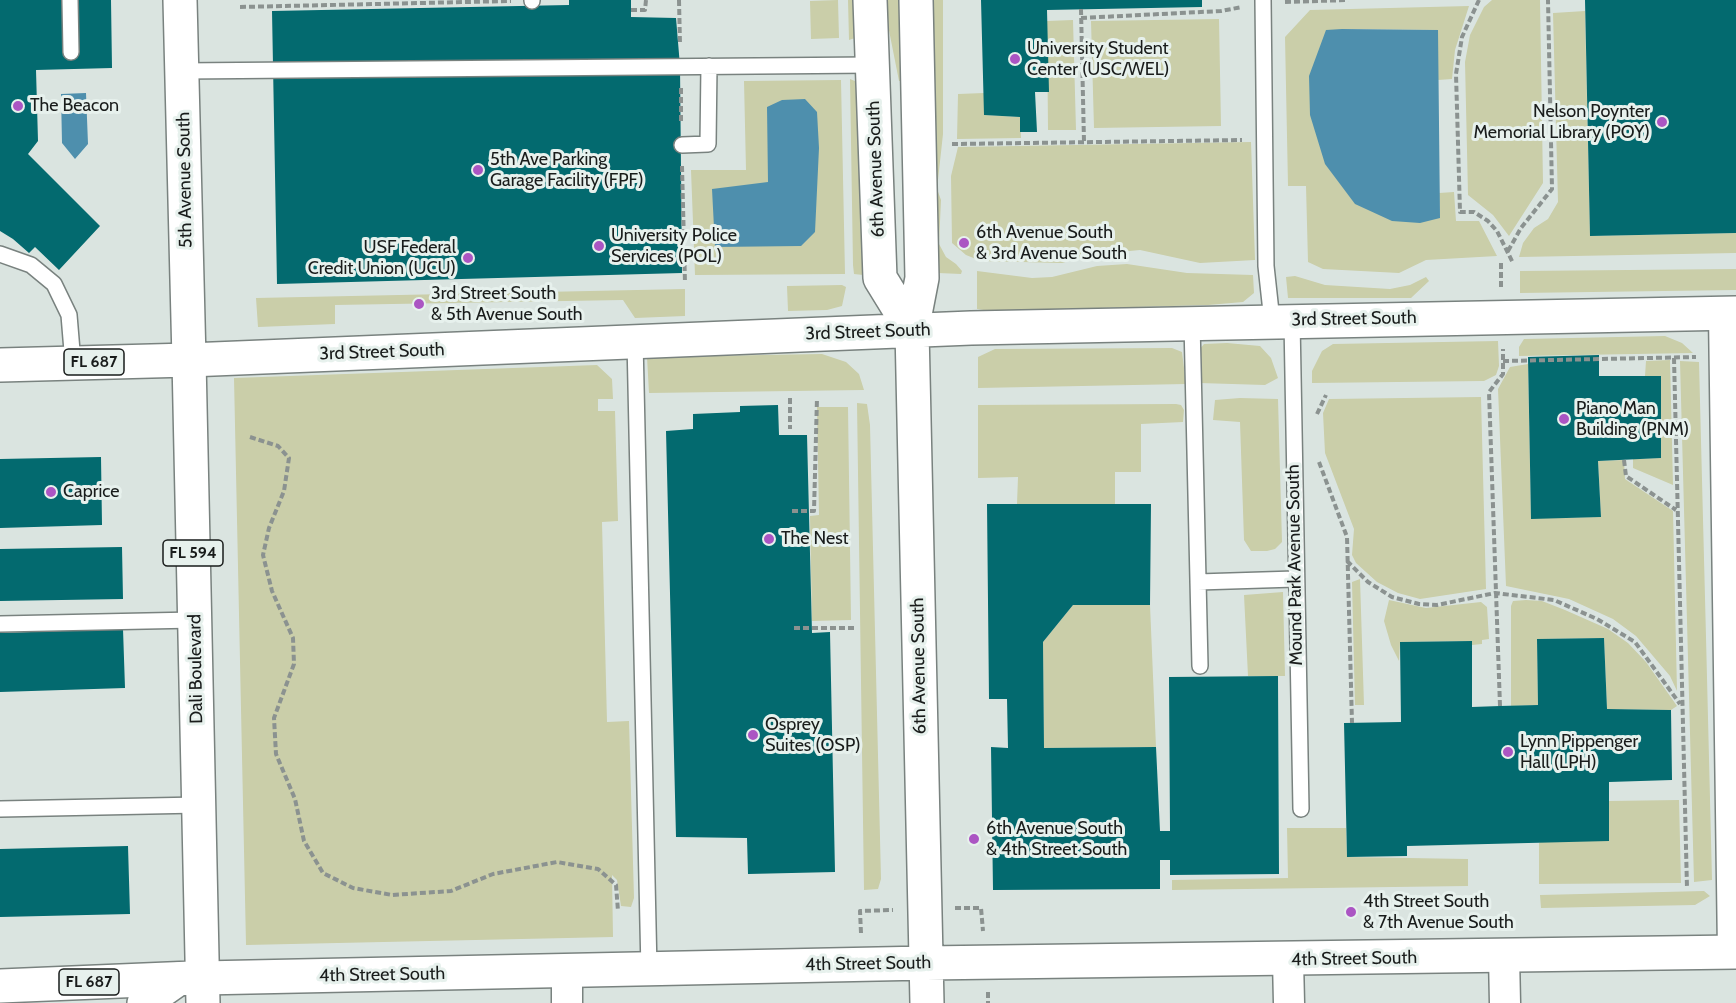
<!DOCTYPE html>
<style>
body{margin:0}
canvas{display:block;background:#dae4e0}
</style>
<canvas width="1736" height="1003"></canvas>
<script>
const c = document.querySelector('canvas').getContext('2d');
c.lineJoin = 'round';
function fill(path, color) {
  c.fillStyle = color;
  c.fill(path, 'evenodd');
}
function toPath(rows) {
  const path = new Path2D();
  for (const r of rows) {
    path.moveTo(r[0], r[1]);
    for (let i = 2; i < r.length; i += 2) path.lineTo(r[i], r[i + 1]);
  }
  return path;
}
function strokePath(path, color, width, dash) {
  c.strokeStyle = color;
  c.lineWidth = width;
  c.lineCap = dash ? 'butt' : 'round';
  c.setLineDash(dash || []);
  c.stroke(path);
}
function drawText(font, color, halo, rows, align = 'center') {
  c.font = font + ' Cabin,sans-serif';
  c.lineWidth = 6;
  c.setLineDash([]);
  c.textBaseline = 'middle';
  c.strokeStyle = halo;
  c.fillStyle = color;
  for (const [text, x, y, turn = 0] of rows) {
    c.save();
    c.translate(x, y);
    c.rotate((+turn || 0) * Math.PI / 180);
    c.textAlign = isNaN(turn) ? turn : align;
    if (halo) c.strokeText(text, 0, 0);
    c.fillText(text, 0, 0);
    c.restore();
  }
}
fill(toPath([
 [838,0,839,38,811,39,810,1],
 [848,0,861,0,861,36,849,40],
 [883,0,904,0,906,81,899,81],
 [929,0,943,0,943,134,937,189,941,200,939,244,946,257,956,264,962,271,961,274,938,273],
 [1492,0,1540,0,1543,183,1509,236,1493,215,1468,195,1465,62,1470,35,1484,7],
 [1469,6,1455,50,1452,79,1438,80,1438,30,1342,29,1440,218,1439,193,1454,192,1456,221,1479,221,1497,256,1426,260,1399,273,1323,269,1308,262,1306,186,1288,186,1285,37,1310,10],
 [1585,11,1590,236,1736,233,1736,253,1519,257,1523,243,1534,228,1548,219,1558,202,1553,13],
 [1219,19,1221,126,1094,128,1091,21],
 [1073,20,1076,130,1048,130,1047,21],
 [850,79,862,84,866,267,863,275,854,274,853,265],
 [841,80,845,274,695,275,691,170,746,170,744,81],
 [984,93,984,115,1020,117,1021,138,957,139,958,94],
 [1251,142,1255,260,1200,263,1140,250,1089,255,1062,263,981,261,966,255,952,243,951,176,958,147],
 [1127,264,1187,273,1253,275,1254,293,1243,302,1208,305,990,311,977,309,977,271,1032,278,1052,277,1097,266],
 [1736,269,1736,290,1520,293,1520,271],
 [1295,276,1325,285,1390,289,1410,285,1426,277,1429,281,1411,298,1288,298,1286,277],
 [842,285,846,287,842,306,827,310,788,311,787,286],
 [685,289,685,316,635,318,623,300,335,305,335,324,258,327,256,298],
 [1665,336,1682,343,1693,353,1519,356,1519,347,1524,339],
 [1498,341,1499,366,1496,375,1484,381,1312,383,1312,371,1322,351,1333,344],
 [1227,343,1260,346,1271,358,1278,378,1265,385,1199,383,1199,350,1204,344],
 [1172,348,1182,352,1186,384,978,388,978,357,995,349],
 [822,354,846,362,859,374,864,390,649,393,647,357],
 [1670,360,1673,485,1633,468,1633,459,1661,458,1661,377,1645,376,1646,361],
 [1680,361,1699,362,1706,637,1712,880,1694,882],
 [1528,364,1531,518,1601,517,1598,461,1624,460,1625,479,1673,511,1677,691,1670,676,1636,636,1613,619,1569,599,1506,586,1498,389,1510,367],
 [597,365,612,379,613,399,598,399,598,411,615,411,618,521,602,522,607,722,629,721,634,898,631,907,621,906,617,880,612,875,613,937,246,945,234,378],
 [1481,397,1486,589,1420,599,1398,593,1377,582,1356,563,1352,555,1354,529,1325,453,1323,413,1329,399],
 [1240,398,1278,399,1282,542,1275,549,1267,551,1251,551,1244,540,1240,422,1213,420,1215,400],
 [857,403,867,404,870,425,881,879,878,889,864,890],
 [1176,404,1181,405,1184,410,1183,422,1141,424,1141,472,1115,472,1115,504,1017,504,1018,477,978,478,978,405],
 [817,407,848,407,851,620,812,621,810,516,819,515],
 [1360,579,1364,705,1355,705,1352,582],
 [1283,592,1285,676,1248,676,1244,595],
 [1389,600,1426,608,1481,602,1487,607,1489,639,1482,640,1482,644,1472,645,1471,641,1400,642,1399,661,1391,645,1384,621],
 [1526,600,1542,601,1565,610,1608,629,1628,643,1646,662,1677,706,1671,710,1607,709,1604,638,1537,639,1538,705,1511,706,1511,606,1513,601],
 [1073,605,1150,605,1156,747,1044,748,1043,642],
 [1679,800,1681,883,1539,884,1539,843,1609,801],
 [1287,828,1346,828,1347,857,1468,859,1468,886,1172,890,1172,880,1288,878],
 [1704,891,1710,896,1695,905,1541,908,1540,895]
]), '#cacea9');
fill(toPath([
 [1342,29,1438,30,1440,218,1420,223,1392,221,1355,204,1325,164,1310,115,1309,76,1326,30],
 [86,93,88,144,75,159,62,143,61,94],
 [805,99,817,112,819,148,815,232,801,246,715,247,712,189,768,182,767,107,782,100]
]), '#4e8fad');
fill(toPath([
 [0,0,111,0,112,68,36,70,38,141,28,154,100,226,59,270,35,247,29,253,13,239,0,231],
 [569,0,631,0,631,17,676,18,680,66,682,273,277,284,272,11,569,5],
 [981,0,1202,0,1202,7,1047,10,1049,92,1035,92,1037,132,1020,132,1020,117,984,115],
 [1585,0,1736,0,1736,233,1590,236],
 [1599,355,1599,376,1661,376,1661,458,1598,461,1601,517,1531,519,1528,357],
 [778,405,779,435,807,435,812,633,830,632,835,872,748,874,747,838,676,837,666,431,693,429,693,414,740,412,740,406],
 [101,457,102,525,0,528,0,459],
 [987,504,1151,504,1150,605,1073,605,1043,642,1044,748,1156,747,1160,831,1170,831,1169,677,1278,676,1279,874,1170,875,1170,860,1160,860,1160,889,993,890,991,747,1008,748,1007,699,989,699],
 [122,547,123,599,0,601,0,549],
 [123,629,125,688,0,692,0,633],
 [1604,638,1607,709,1671,710,1672,780,1609,782,1609,841,1407,846,1407,856,1347,857,1344,723,1401,722,1400,642,1472,641,1472,707,1500,706,1538,705,1537,639],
 [128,846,130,914,0,917,0,849]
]), '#036a6f');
const lane = toPath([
 [70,0,71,52],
 [1263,0,1266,266,1272,321],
 [532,1,532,0],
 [182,71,872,65],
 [682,145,708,144,709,66],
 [0,254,31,265,54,284,69,315,73,363],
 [1292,321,1301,809],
 [1192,323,1200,666],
 [635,341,649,970],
 [1198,582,1295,579],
 [0,624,195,620],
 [0,809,199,805]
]);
const street = toPath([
 [1724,314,1733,952],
 [1504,956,1505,1003],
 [1288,960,1289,1003],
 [567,971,567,1003]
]);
const secondary = toPath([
 [180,0,189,360,971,328,1736,313],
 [870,0,880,278,912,330],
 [916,0,922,278,912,330,927,1003],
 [202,978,926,963,1736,952]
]);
const primary = toPath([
 [0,365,189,360,203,1003],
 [0,986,192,978]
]);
const highway = toPath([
 [144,1003,178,979]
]);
strokePath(lane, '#79827f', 18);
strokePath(street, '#79827f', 33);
strokePath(secondary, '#79827f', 36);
strokePath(primary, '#79827f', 36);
strokePath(highway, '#79827f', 36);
strokePath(toPath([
 [679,0,680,44],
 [1479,0,1462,37,1456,74,1460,212,1474,212,1488,221,1497,231,1513,263],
 [1285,2,1348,0],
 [240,7,511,1],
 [1081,9,1084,142],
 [631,10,645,10,646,0],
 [1081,18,1221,11,1242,7],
 [681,88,681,122],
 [952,144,1242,140],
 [682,166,685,283],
 [1508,251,1521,228,1552,189,1548,0],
 [1501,263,1501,288],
 [1674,358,1687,888],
 [1503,361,1696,357],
 [790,398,790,429],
 [1317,414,1326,395],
 [250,437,278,446,289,458,284,491,269,528,263,555,272,591,293,638,294,664,274,718,276,754,295,799,304,841,323,873,353,888,392,895,451,891,493,874,557,862,598,869,616,885,618,911],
 [1624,460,1626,476,1676,510],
 [1319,462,1347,537,1352,723],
 [792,511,814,511,817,398],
 [1347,561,1368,582,1392,597,1419,604,1437,605,1495,593,1554,600,1597,619,1635,642,1680,704],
 [794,628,857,628],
 [1500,706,1489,392,1503,374,1503,349],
 [955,908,981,908,983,931],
 [861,933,860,911,893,910],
 [988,992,988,1003]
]), '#8b9290', 4, [6, 3]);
strokePath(lane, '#fff', 15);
strokePath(street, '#fff', 30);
strokePath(secondary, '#fff', 33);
strokePath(primary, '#fff', 33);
strokePath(highway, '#fff', 33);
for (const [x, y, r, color] of [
 [1015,59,6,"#ab55c3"],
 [18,106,6,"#ab55c3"],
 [1662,122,6,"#ab55c3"],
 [478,170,6,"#ab55c3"],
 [964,243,6,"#ab55c3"],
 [599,246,6,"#ab55c3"],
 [468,258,6,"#ab55c3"],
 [419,304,6,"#ab55c3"],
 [1564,419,6,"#ab55c3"],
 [51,492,6,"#ab55c3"],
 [769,539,6,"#ab55c3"],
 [753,735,6,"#ab55c3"],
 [1508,752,6,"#ab55c3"],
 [974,839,6,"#ab55c3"],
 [1351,912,6,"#ab55c3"]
]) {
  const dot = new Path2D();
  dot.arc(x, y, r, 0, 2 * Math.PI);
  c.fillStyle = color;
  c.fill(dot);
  strokePath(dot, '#e7f1ed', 2);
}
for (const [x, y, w] of [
 [94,362,60],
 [193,553,60],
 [89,982,60]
]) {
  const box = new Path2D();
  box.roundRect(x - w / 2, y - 13, w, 26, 4.5);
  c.fillStyle = '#e7f1ed';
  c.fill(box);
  strokePath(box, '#191c1b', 1.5);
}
drawText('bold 16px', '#191c1b', null, [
 ["FL 687",94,362],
 ["FL 594",193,553],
 ["FL 687",89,982]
]);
drawText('18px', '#191c1b', '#e7f1ed', [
 ["University Student",1027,49],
 ["Center (USC/WEL)",1027,70],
 ["The Beacon",30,106],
 ["Nelson Poynter",1650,112,"right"],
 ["Memorial Library (POY)",1650,133,"right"],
 ["5th Ave Parking",490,160],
 ["Garage Facility (FPF)",490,181],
 ["6th Avenue South",976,233],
 ["& 3rd Avenue South",976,254],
 ["University Police",611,236],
 ["Services (POL)",611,257],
 ["USF Federal",456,248,"right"],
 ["Credit Union (UCU)",456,269,"right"],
 ["3rd Street South",431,294],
 ["& 5th Avenue South",431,315],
 ["Piano Man",1576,409],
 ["Building (PNM)",1576,430],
 ["Caprice",63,492],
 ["The Nest",781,539],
 ["Osprey",765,725],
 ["Suites (OSP)",765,746],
 ["Lynn Pippenger",1520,742],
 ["Hall (LPH)",1520,763],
 ["6th Avenue South",986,829],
 ["& 4th Street South",986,850],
 ["4th Street South",1363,902],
 ["& 7th Avenue South",1363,923]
], 'left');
drawText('18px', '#191c1b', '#e7f1ed', [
 ["6th Avenue South",876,169,-92],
 ["5th Avenue South",185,180,-91],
 ["3rd Street South",1354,319,-1],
 ["3rd Street South",868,332,-2],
 ["3rd Street South",382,352,-2],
 ["Mound Park Avenue South",1295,565,-91],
 ["6th Avenue South",919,666,-91],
 ["Dali Boulevard",196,669,-91],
 ["4th Street South",1354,959,-1],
 ["4th Street South",868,964,-1],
 ["4th Street South",382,975,-1]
]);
</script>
